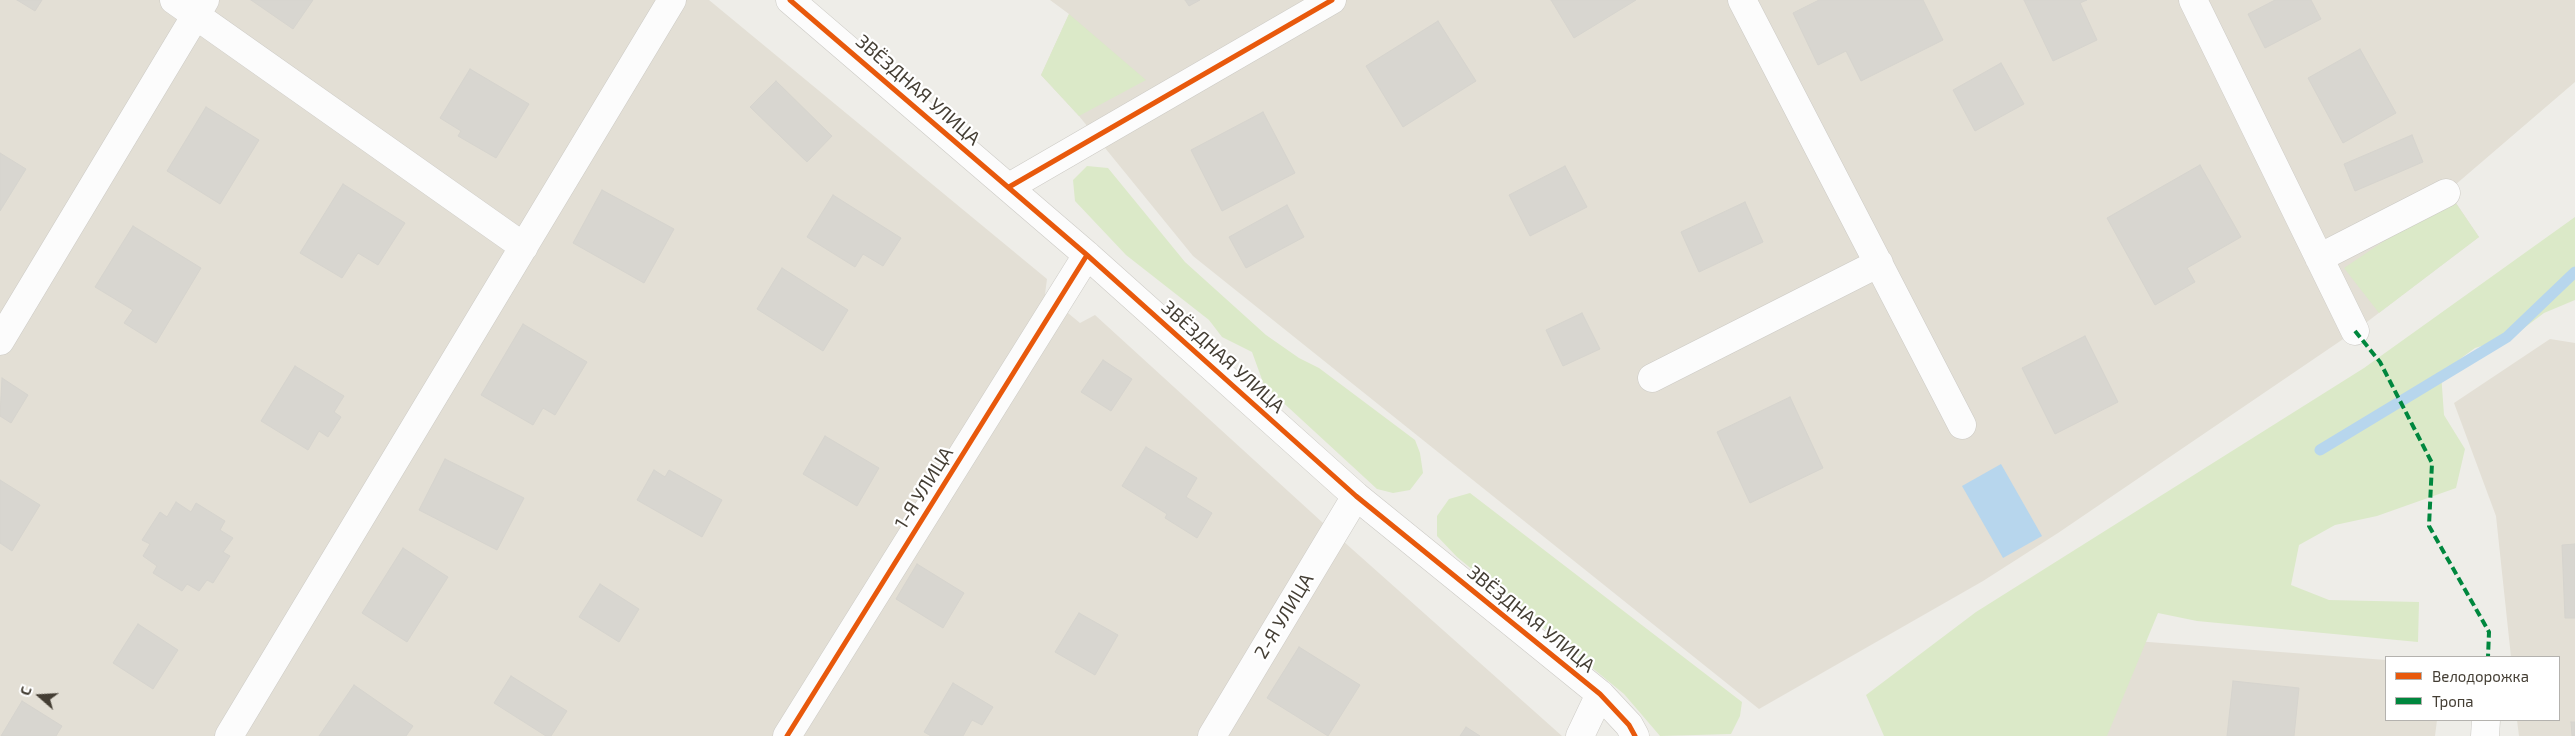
<!DOCTYPE html>
<meta charset="utf-8">
<style>
body{margin:0}
#map{position:relative;width:2575px;height:736px;overflow:hidden;background:#eeede8;font-family:"Exo 2",sans-serif}
canvas{display:block}
.legend{position:absolute;left:2385px;top:656px;width:175px;height:65px;box-sizing:border-box;background:#fff;border:1px solid #b4b2ae;margin:0;padding:6px 9px;list-style:none;font-size:15px;color:#443e34}
.legend li{display:flex;align-items:center;gap:10px;height:25px}
.legend b{width:25px;border:1px solid #b4b2ae}
.north{position:absolute;left:15px;top:671px;width:50px;height:50px;-webkit-text-stroke:4px #fff;paint-order:stroke;rotate:289deg;font-size:14px;font-weight:700;line-height:20px;text-align:center;color:#443e34}
.north::after{content:'';display:block;margin:auto;width:18px;height:22px;background:#443e34;clip-path:polygon(50% 0,100% 100%,50% 72%,0 100%)}
</style>
<div id="map">
<canvas width="2575" height="736"></canvas>
<ul class="legend">
<li><b style="height:6px;background:#e8590c"></b>Велодорожка</li>
<li><b style="height:6px;background:#00873e"></b>Тропа</li>
</ul>
<div class="north">С</div>
</div>
<script>
const c = document.querySelector('canvas').getContext('2d');
c.lineJoin = 'round';
function fill(path, color) {
  c.fillStyle = color;
  c.fill(path, 'evenodd');
}
function toPath(rows) {
  const path = new Path2D();
  for (const r of rows) {
    path.moveTo(r[0], r[1]);
    for (let i = 2; i < r.length; i += 2) path.lineTo(r[i], r[i + 1]);
  }
  return path;
}
function strokePath(path, color, width, dash) {
  c.strokeStyle = color;
  c.lineWidth = width;
  c.lineCap = dash ? 'butt' : 'round';
  c.setLineDash(dash || []);
  c.stroke(path);
}
function drawText(font, color, halo, rows, align = 'center') {
  c.font = font + ' "Exo 2",sans-serif';
  c.lineWidth = 4.5;
  c.setLineDash([]);
  c.textBaseline = 'middle';
  c.strokeStyle = halo;
  c.fillStyle = color;
  for (const [text, x, y, turn = 0] of rows) {
    c.save();
    c.translate(x, y);
    c.rotate((+turn || 0) * Math.PI / 180);
    c.textAlign = isNaN(turn) ? turn : align;
    if (halo) c.strokeText(text, 0, 0);
    c.fillText(text, 0, 0);
    c.restore();
  }
}
fill(toPath([
 [0,0,709,0,1047,279,1045,294,1080,323,1095,315,1334,533,1562,736,0,736],
 [1050,0,2575,0,2575,82,2448,191,2479,237,2355,331,2058,533,1983,581,1759,709,1193,256,1079,116,1041,75,1069,14],
 [2550,339,2575,343,2575,736,2519,736,2517,720,2559,720,2559,657,2511,657,2496,516,2454,403],
 [2109,639,2386,660,2386,720,2437,720,2435,736,2087,736]
]), '#e3dfd5');
fill(toPath([
 [1069,14,1146,80,1079,116,1041,75],
 [1087,166,1108,168,1185,262,1266,335,1299,358,1319,368,1415,440,1420,453,1423,473,1410,490,1393,493,1377,489,1264,385,1252,352,1222,337,1209,320,1126,255,1075,201,1073,180],
 [2451,196,2479,237,2379,313,2344,268],
 [2575,217,2575,300,2544,313,2512,337,2475,348,2441,373,2444,415,2465,449,2456,488,2377,516,2335,525,2299,545,2291,585,2329,600,2419,602,2418,642,2197,621,2158,613,2107,736,1884,736,1866,695,1976,612,2364,368],
 [1470,493,1742,702,1740,716,1731,734,1660,736,1624,694,1457,557,1437,536,1437,516,1449,499]
]), '#dbe9c8');
fill(toPath([
 [2001,464,2042,536,2003,558,1962,486]
]), '#b7d6ed');
strokePath(toPath([
 [2320,450,2507,337,2575,272]
]), '#b7d6ed', 11);
const building = toPath([
 [17,0,42,0,35,11,17,0],
 [251,0,313,0,293,29,251,0],
 [1185,0,1200,0,1189,6,1185,0],
 [1551,0,1636,0,1574,38,1551,0],
 [1819,0,1923,0,1943,40,1861,81,1846,51,1818,65,1793,13,1819,0],
 [2024,0,2087,0,2080,3,2097,40,2053,61,2024,0],
 [2275,0,2311,0,2321,19,2265,48,2248,14,2275,0],
 [1438,21,1476,81,1403,127,1366,66,1438,21],
 [2360,49,2396,113,2343,143,2308,78,2360,49],
 [2001,63,2024,104,1975,131,1953,90,2001,63],
 [470,69,529,104,496,158,458,136,461,131,440,118,470,69],
 [776,81,832,136,807,162,750,107,776,81],
 [206,107,259,140,220,204,167,171,206,107],
 [1263,112,1295,173,1222,211,1191,150,1263,112],
 [2412,135,2423,162,2355,191,2344,164,2412,135],
 [0,153,26,169,0,211,0,153],
 [2200,165,2241,237,2187,268,2195,282,2155,305,2107,218,2200,165],
 [1565,166,1587,207,1530,236,1509,195,1565,166],
 [343,184,405,223,378,265,358,253,342,278,300,253,343,184],
 [602,190,674,229,644,283,573,243,602,190],
 [833,195,901,238,883,266,863,254,855,267,807,237,833,195],
 [1745,202,1763,242,1699,272,1681,232,1745,202],
 [1287,205,1304,237,1246,268,1229,237,1287,205],
 [133,226,201,268,156,343,124,323,133,310,95,287,133,226],
 [782,268,848,310,823,351,757,309,782,268],
 [1582,313,1600,349,1563,366,1546,330,1582,313],
 [523,324,587,362,555,415,543,408,533,425,481,395,523,324],
 [2085,336,2118,402,2055,434,2022,368,2085,336],
 [1103,360,1132,379,1111,411,1081,392,1103,360],
 [295,366,344,396,334,412,341,417,328,437,319,431,308,450,261,421,295,366],
 [2,378,28,395,11,423,0,416,2,378],
 [1790,397,1823,468,1750,503,1717,432,1790,397],
 [825,436,879,468,857,506,803,474,825,436],
 [1146,447,1197,478,1186,497,1212,513,1197,538,1165,518,1167,514,1122,486,1146,447],
 [445,459,524,498,497,550,419,510,445,459],
 [654,470,665,477,669,470,722,500,702,537,637,500,654,470],
 [0,480,40,505,12,551,0,543,0,480],
 [176,502,191,512,196,503,225,521,220,530,233,538,223,552,230,556,213,583,207,580,199,591,187,584,182,591,153,573,157,566,143,556,150,544,142,540,160,512,167,517,176,502],
 [2575,544,2575,618,2565,618,2562,545,2575,544],
 [403,548,448,577,407,642,362,613,403,548],
 [917,564,964,593,943,628,896,599,917,564],
 [600,584,639,609,619,642,579,617,600,584],
 [1079,613,1118,635,1095,675,1055,652,1079,613],
 [138,624,178,650,153,689,113,663,138,624],
 [1299,647,1360,685,1328,736,1267,698,1299,647],
 [511,676,567,711,551,736,546,736,494,703,511,676],
 [2233,681,2299,688,2294,736,2227,736,2233,681],
 [953,683,993,707,982,725,972,720,963,736,931,736,924,732,953,683],
 [354,685,413,726,406,736,319,736,354,685],
 [22,701,62,726,56,736,1,736,22,701],
 [2571,722,2575,722,2575,736,2572,736,2571,722],
 [1466,727,1480,736,1460,736,1466,727]
]);
fill(building, '#d8d6d0');
strokePath(building, '#d6d4ce', 1);
const minor = toPath([
 [174,0,524,247],
 [790,0,1087,255,1356,496,1600,694,1629,725,1635,736],
 [1742,0,1962,425],
 [2193,0,2355,331],
 [1009,187,1332,0],
 [2319,258,2446,193],
 [0,341,205,0],
 [1652,378,1879,263],
 [229,736,672,0],
 [787,736,1087,255],
 [1212,736,1356,496],
 [1580,736,1600,694],
 [2485,736,2486,720]
]);
strokePath(minor, '#cccac5', 29);
strokePath(minor, '#fcfcfc', 28);
strokePath(toPath([
 [2355,331,2380,362,2432,463,2429,526,2489,632,2488,657]
]), '#00873e', 4, [8, 4]);
strokePath(toPath([
 [790,0,1087,255,1356,496,1600,694,1629,725,1635,736],
 [1009,187,1332,0],
 [787,736,1087,255]
]), '#e8590c', 5);
drawText('19px', '#443e34', '#fff', [
 ["ЗВЁЗДНАЯ УЛИЦА",918,90,41],
 ["ЗВЁЗДНАЯ УЛИЦА",1223,357,42],
 ["1-Я УЛИЦА",924,488,-58],
 ["2-Я УЛИЦА",1284,616,-59],
 ["ЗВЁЗДНАЯ УЛИЦА",1531,619,39]
]);
</script>
